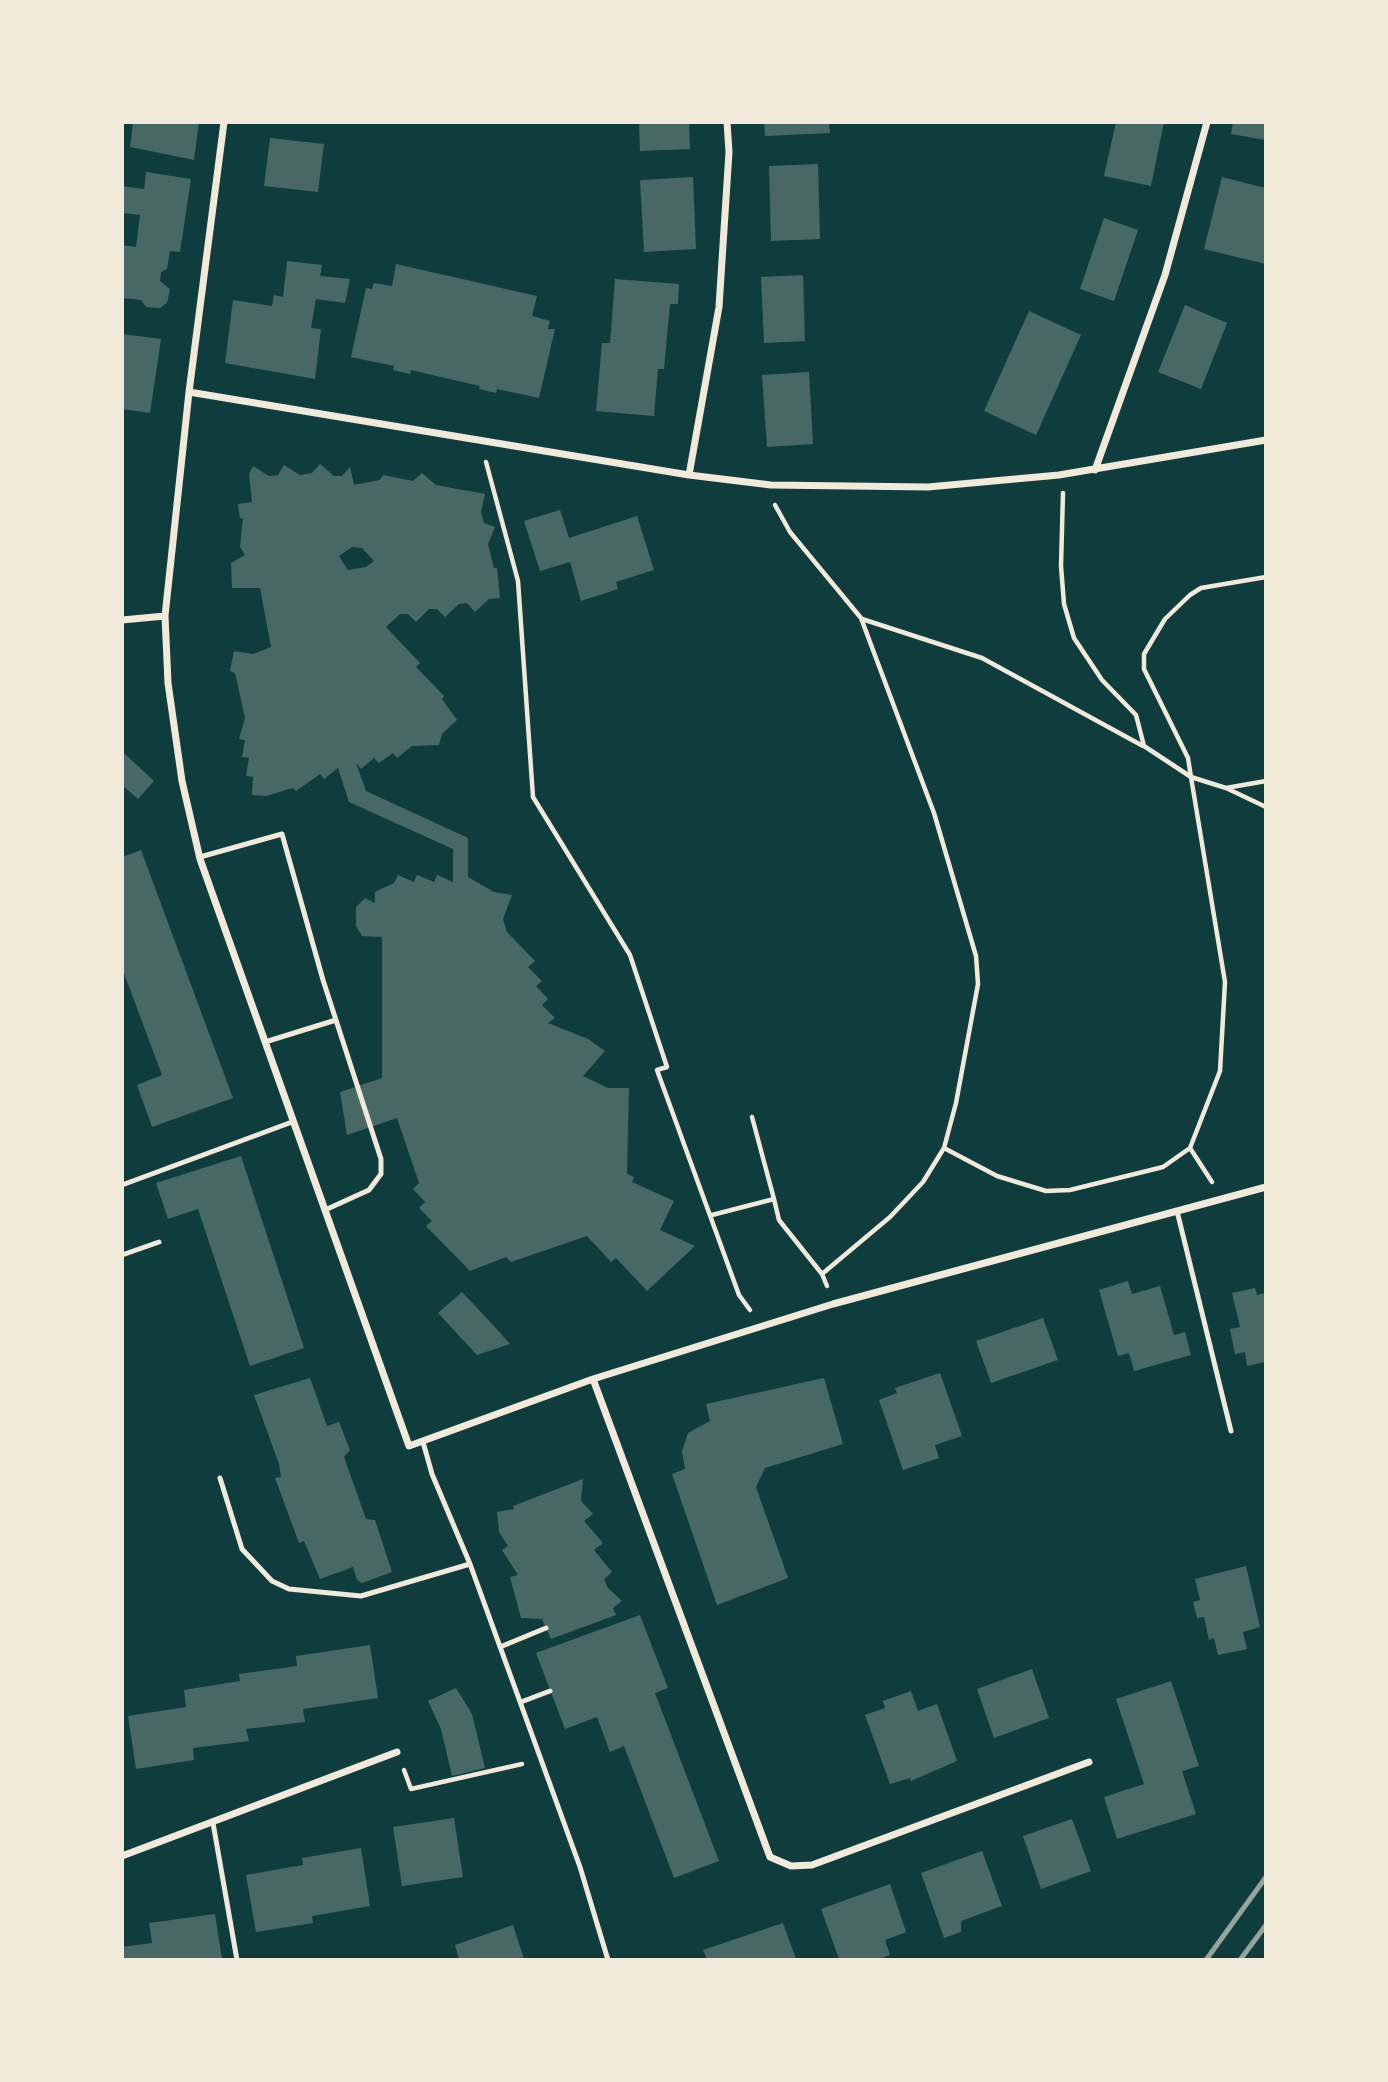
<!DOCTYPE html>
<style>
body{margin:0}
#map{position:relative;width:1388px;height:2082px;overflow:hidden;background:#0f3d3e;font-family:Raleway,sans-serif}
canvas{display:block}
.frame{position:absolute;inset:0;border:124px solid #f1e9da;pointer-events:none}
</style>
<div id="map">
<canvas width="1388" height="2082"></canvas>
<div class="frame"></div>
</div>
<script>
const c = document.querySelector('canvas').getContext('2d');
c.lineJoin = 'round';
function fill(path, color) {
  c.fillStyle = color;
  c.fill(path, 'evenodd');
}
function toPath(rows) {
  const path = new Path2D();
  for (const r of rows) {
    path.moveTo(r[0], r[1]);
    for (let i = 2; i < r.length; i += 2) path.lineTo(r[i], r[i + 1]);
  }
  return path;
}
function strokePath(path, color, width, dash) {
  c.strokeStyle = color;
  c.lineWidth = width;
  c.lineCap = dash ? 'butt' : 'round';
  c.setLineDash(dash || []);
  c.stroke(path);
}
fill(toPath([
 [133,122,199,122,194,160,130,147],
 [639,122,689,122,690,149,640,151],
 [764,122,829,122,830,133,765,136],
 [1116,122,1164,122,1151,186,1104,176],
 [1233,122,1265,122,1265,140,1231,134],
 [270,138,324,144,318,192,264,186],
 [818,164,820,239,771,241,769,166],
 [146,172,191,179,180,252,170,251,167,269,161,272,160,281,170,289,167,303,160,308,146,307,141,300,122,298,122,245,136,247,140,215,122,213,122,186,144,189],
 [693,177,696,249,644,252,640,180],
 [1222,177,1265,188,1265,264,1204,249],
 [1104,218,1138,230,1114,301,1080,289],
 [287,261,322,265,320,276,350,279,345,303,316,299,311,328,321,329,315,379,225,363,233,300,272,306,274,295,283,297],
 [396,264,537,296,532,316,550,321,548,329,555,329,539,398,497,389,496,393,479,389,480,386,411,370,410,374,393,370,394,366,351,357,366,288,372,289,374,283,392,286],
 [803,275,805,341,764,343,761,277],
 [615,279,679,284,678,304,670,304,664,369,658,369,654,416,596,411,602,343,610,343],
 [1185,305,1227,323,1201,389,1158,372],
 [1029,311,1081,335,1036,435,984,411],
 [122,334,161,339,150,413,122,409],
 [809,372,813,444,767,447,762,375],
 [320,464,334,476,342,476,350,467,354,485,380,480,383,475,413,481,422,473,436,485,485,494,481,512,484,523,495,527,488,544,494,568,497,568,500,598,489,599,475,612,467,603,459,604,445,617,437,609,429,609,416,622,408,614,400,614,386,627,420,663,416,667,444,696,442,699,457,720,442,734,439,745,412,746,397,758,393,753,379,763,374,758,361,769,356,763,366,791,468,838,468,877,494,892,512,895,503,919,507,932,535,961,528,967,542,981,536,986,548,999,542,1005,555,1018,548,1023,588,1039,605,1051,583,1076,608,1088,629,1088,627,1174,634,1177,632,1182,674,1201,660,1230,695,1246,647,1291,616,1258,611,1262,587,1236,511,1262,506,1257,470,1271,426,1226,432,1221,419,1208,425,1202,413,1189,419,1183,397,1118,347,1135,340,1092,382,1078,382,937,362,936,356,926,356,907,365,898,375,903,375,892,394,883,398,875,414,882,417,875,434,882,437,875,453,882,453,849,349,802,338,768,324,779,320,774,296,791,293,788,266,796,252,795,253,777,246,776,249,758,242,757,245,740,239,739,245,718,235,673,230,671,234,651,253,654,271,647,260,588,232,588,231,563,245,555,240,547,243,519,240,518,238,504,252,502,249,474,253,466,269,476,278,475,284,465,300,475,312,473],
 [352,547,362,548,374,561,366,567,348,570,339,556],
 [560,510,569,538,637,516,654,570,616,582,618,589,581,601,570,562,540,571,524,521],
 [125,754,154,781,138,799,122,785,122,757],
 [141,850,233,1098,152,1127,137,1085,162,1075,122,968,122,857],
 [241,1156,304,1348,250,1366,198,1209,168,1219,156,1183],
 [1128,1281,1132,1294,1160,1286,1174,1335,1185,1332,1191,1355,1134,1371,1129,1353,1118,1356,1099,1290],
 [1255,1288,1257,1295,1265,1293,1265,1362,1247,1366,1245,1352,1235,1354,1230,1329,1240,1327,1232,1293],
 [462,1292,494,1326,510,1344,477,1355,438,1313],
 [1043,1318,1058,1360,991,1383,976,1341],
 [940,1373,962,1436,935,1445,939,1458,903,1470,879,1400,897,1393,895,1388],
 [310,1378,327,1426,339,1422,350,1450,344,1457,366,1519,375,1520,392,1572,362,1583,357,1580,353,1567,320,1579,304,1541,299,1543,275,1478,281,1477,279,1464,254,1395],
 [824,1378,843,1444,765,1468,756,1487,788,1578,717,1605,672,1474,685,1469,682,1451,688,1433,710,1421,706,1404],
 [583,1479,581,1501,593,1514,584,1521,603,1543,594,1550,612,1572,604,1579,608,1588,622,1601,613,1608,616,1615,551,1639,542,1619,521,1618,510,1577,518,1575,502,1550,508,1546,499,1532,497,1512,514,1509,513,1506],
 [1246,1566,1260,1627,1243,1632,1247,1649,1218,1655,1214,1638,1209,1640,1204,1617,1197,1618,1193,1602,1200,1600,1195,1579],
 [640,1615,668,1688,655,1693,719,1861,674,1878,624,1746,610,1752,597,1717,565,1729,536,1653],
 [370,1645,378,1698,303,1709,305,1722,246,1729,249,1741,193,1748,194,1760,136,1769,128,1716,186,1707,184,1690,240,1681,239,1674,297,1666,296,1656],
 [1032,1669,1049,1718,994,1738,977,1689],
 [1171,1681,1199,1766,1182,1771,1196,1814,1117,1839,1104,1797,1144,1784,1116,1699],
 [456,1688,472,1714,485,1768,452,1776,441,1729,428,1701],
 [911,1691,918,1711,937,1704,957,1761,911,1781,910,1778,890,1784,865,1715,885,1708,883,1701],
 [454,1818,463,1877,402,1886,393,1827],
 [1072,1819,1091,1871,1041,1889,1023,1836],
 [361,1848,370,1906,312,1916,313,1923,256,1932,246,1875,303,1865,302,1858],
 [982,1851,1002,1906,961,1921,961,1932,944,1938,921,1873],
 [890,1884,906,1932,885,1940,890,1955,879,1959,839,1959,821,1909],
 [215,1914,222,1959,122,1959,122,1947,152,1943,149,1923],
 [783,1923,796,1959,707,1959,703,1950],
 [513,1925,524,1959,459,1959,455,1945]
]), '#486865');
strokePath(toPath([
 [486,462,518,581,533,797,630,955,667,1067,657,1070,739,1295,750,1310],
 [1063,493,1061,566,1064,604,1074,638,1102,680,1136,715,1144,746,1191,777,1188,758,1144,669,1144,654,1165,619,1190,595,1201,588,1266,577],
 [775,505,790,532,861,618,934,813,976,956,978,984,956,1103,944,1148],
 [862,619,982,658,1143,746],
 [1226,788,1266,807],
 [1212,1182,1190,1148,1220,1071,1225,982,1191,777,1226,788,1266,781],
 [774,1199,779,1220,822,1274,827,1286],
 [712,1215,774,1199,752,1117],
 [822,1274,890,1217,923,1182,944,1148,997,1176,1046,1191,1070,1190,1163,1167,1190,1148],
 [404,1770,411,1789,522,1764]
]), '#f1e9da', 4.5);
strokePath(toPath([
 [200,857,282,834,323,980,381,1159,381,1174,369,1190,325,1210],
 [265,1042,336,1020],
 [122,1185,292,1122],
 [1177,1211,1231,1431],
 [122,1255,159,1242],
 [423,1442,432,1474,470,1564,580,1867,608,1960],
 [220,1478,242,1549,272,1581,289,1589,361,1596,470,1564],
 [500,1647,546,1628],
 [521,1702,550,1691],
 [213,1823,237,1960]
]), '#f1e9da', 5);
strokePath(toPath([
 [224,122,189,392,165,616,168,683,182,781,200,859,409,1446,593,1379,833,1304,1266,1187],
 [189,392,689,475,771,485,928,487,1059,475,1266,440],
 [1095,470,1165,275,1207,122],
 [689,475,719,307,729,152,727,122],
 [122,620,165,616],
 [593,1379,770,1857,791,1866,812,1865,1089,1762],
 [122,1856,397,1752]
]), '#f1e9da', 7);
strokePath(toPath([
 [1206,1960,1266,1877],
 [1240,1960,1266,1925]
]), '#97a49c', 5);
</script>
